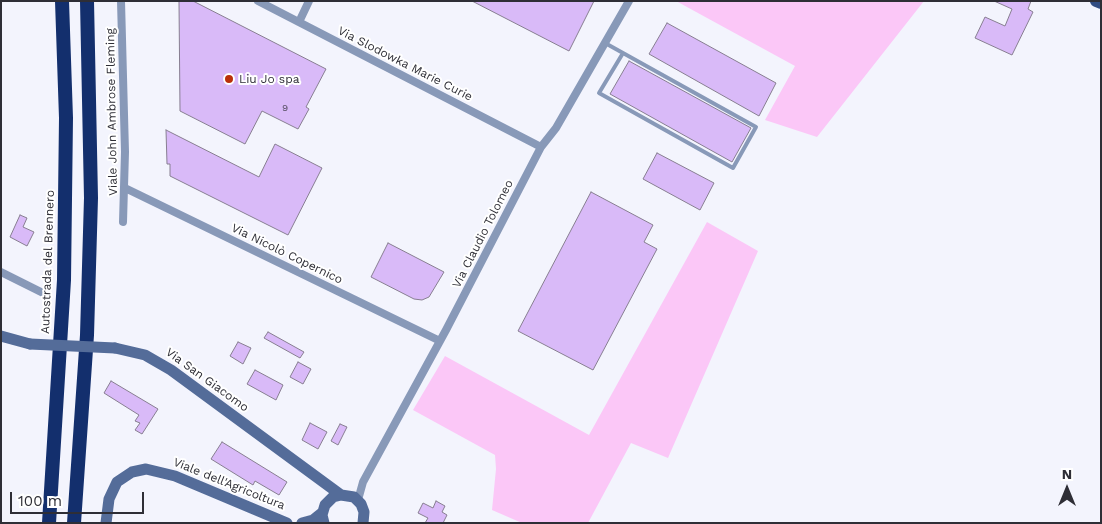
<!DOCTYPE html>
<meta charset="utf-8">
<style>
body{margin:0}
#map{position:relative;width:1102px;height:524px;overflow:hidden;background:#f3f4fd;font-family:"Work Sans",sans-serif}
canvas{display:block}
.frame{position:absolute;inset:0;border:2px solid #2e2e36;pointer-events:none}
.north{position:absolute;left:1042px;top:464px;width:50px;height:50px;-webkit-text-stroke:4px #fff;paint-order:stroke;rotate:0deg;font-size:14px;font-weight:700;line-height:20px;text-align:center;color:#2e2e36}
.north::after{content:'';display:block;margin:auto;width:18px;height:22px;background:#2e2e36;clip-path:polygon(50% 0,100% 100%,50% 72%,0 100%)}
.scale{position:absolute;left:10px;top:492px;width:134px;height:22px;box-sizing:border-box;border:2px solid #2e2e36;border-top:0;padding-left:6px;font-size:15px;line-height:18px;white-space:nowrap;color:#2e2e36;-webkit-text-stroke:4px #fff;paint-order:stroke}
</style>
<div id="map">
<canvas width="1102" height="524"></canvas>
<div class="frame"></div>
<div class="north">N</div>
<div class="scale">100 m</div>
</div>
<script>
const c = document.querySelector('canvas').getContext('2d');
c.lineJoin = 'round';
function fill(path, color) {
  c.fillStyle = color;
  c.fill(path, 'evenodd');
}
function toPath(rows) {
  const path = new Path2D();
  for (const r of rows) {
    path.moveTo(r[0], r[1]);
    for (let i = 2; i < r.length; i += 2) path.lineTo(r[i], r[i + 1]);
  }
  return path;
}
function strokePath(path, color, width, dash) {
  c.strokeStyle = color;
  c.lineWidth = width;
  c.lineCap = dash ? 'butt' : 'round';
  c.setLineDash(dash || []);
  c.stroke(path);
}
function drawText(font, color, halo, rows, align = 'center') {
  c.font = font + ' "Work Sans",sans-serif';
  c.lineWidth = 4;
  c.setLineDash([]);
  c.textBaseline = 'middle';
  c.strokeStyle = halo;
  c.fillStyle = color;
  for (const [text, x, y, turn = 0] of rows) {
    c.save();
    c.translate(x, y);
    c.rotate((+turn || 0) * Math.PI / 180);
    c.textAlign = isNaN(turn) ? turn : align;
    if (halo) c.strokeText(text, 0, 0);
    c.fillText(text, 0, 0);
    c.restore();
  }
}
fill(toPath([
 [676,1,924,1,817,137,765,120,795,66],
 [707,222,758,251,668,458,631,443,588,523,522,523,492,510,496,469,495,455,413,410,445,356,589,435]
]), '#fbc7f7');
const building = toPath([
 [179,1,193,1,326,69,306,107,309,109,298,129,262,111,245,144,180,111,179,1],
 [472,1,594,1,569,51,472,1],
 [994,1,1031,1,1028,9,1033,12,1012,55,975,38,985,17,1005,26,1012,9,994,1],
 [667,23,776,83,759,116,649,54,667,23],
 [629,61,751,128,732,162,610,94,629,61],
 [166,130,259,177,275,144,322,168,288,235,170,176,170,164,167,164,166,130],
 [657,153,714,183,700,210,643,179,657,153],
 [591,192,653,225,644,242,657,249,593,370,518,331,591,192],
 [20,215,27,218,23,227,34,232,27,246,10,237,20,215],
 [388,243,444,272,429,297,422,300,414,299,371,277,388,243],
 [268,332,304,352,300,358,264,338,268,332],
 [238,342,251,348,243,364,230,356,238,342],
 [298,362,311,369,303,384,290,377,298,362],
 [255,370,283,385,276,400,247,384,255,370],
 [111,381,158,409,142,434,135,430,140,423,135,421,139,415,104,393,111,381],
 [310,423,327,432,318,449,302,440,310,423],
 [340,424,347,427,338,445,331,441,340,424],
 [222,442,287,482,279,495,255,481,253,485,211,459,222,442],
 [436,501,445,506,442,512,447,515,443,523,425,523,428,518,418,513,423,503,433,508,436,501]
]);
fill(building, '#d9baf8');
strokePath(building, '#877e91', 1);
strokePath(toPath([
 [605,43,756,127,733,168,599,93,623,53]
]), '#8899b8', 4);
strokePath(toPath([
 [121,1,125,152,123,222],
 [258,1,541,147],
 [299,22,309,1],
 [125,188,440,341],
 [1,272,43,293],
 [358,500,363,482,446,330,541,147,556,128,629,1]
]), '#8899b8', 8);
strokePath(toPath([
 [1,336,30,344],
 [115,348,145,355,171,370,341,495],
 [106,523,109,499,117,482,132,472,146,469,175,476,287,523],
 [302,523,313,520,323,512],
 [324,523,322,515,325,505,333,497,341,495,354,497,361,504,364,512,363,523]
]), '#546c99', 11);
strokePath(toPath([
 [1096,1,1101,3]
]), '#314c82', 12);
strokePath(toPath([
 [49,523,64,280,66,118,62,1],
 [74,523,87,335,91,198,87,1]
]), '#132f6d', 14);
strokePath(toPath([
 [30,344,115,348]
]), '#546c99', 11);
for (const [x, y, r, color] of [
 [229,79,5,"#ba3009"]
]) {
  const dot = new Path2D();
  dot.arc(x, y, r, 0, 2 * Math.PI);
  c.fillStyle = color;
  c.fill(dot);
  strokePath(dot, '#fff', 2);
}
drawText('10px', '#595166', null, [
 ["9",285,108]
]);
drawText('12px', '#2e2e36', '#fff', [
 ["Via Slodowka Marie Curie",405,64,27],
 ["Viale John Ambrose Fleming",112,112,-91],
 ["Via Claudio Tolomeo",483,234,-63],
 ["Via Nicolò Copernico",287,254,26],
 ["Autostrada del Brennero",48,262,-88],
 ["Via San Giacomo",207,380,36],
 ["Viale dell'Agricoltura",229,484,22]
]);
drawText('12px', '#2e2e36', '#fff', [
 ["Liu Jo spa",239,79]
], 'left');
</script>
